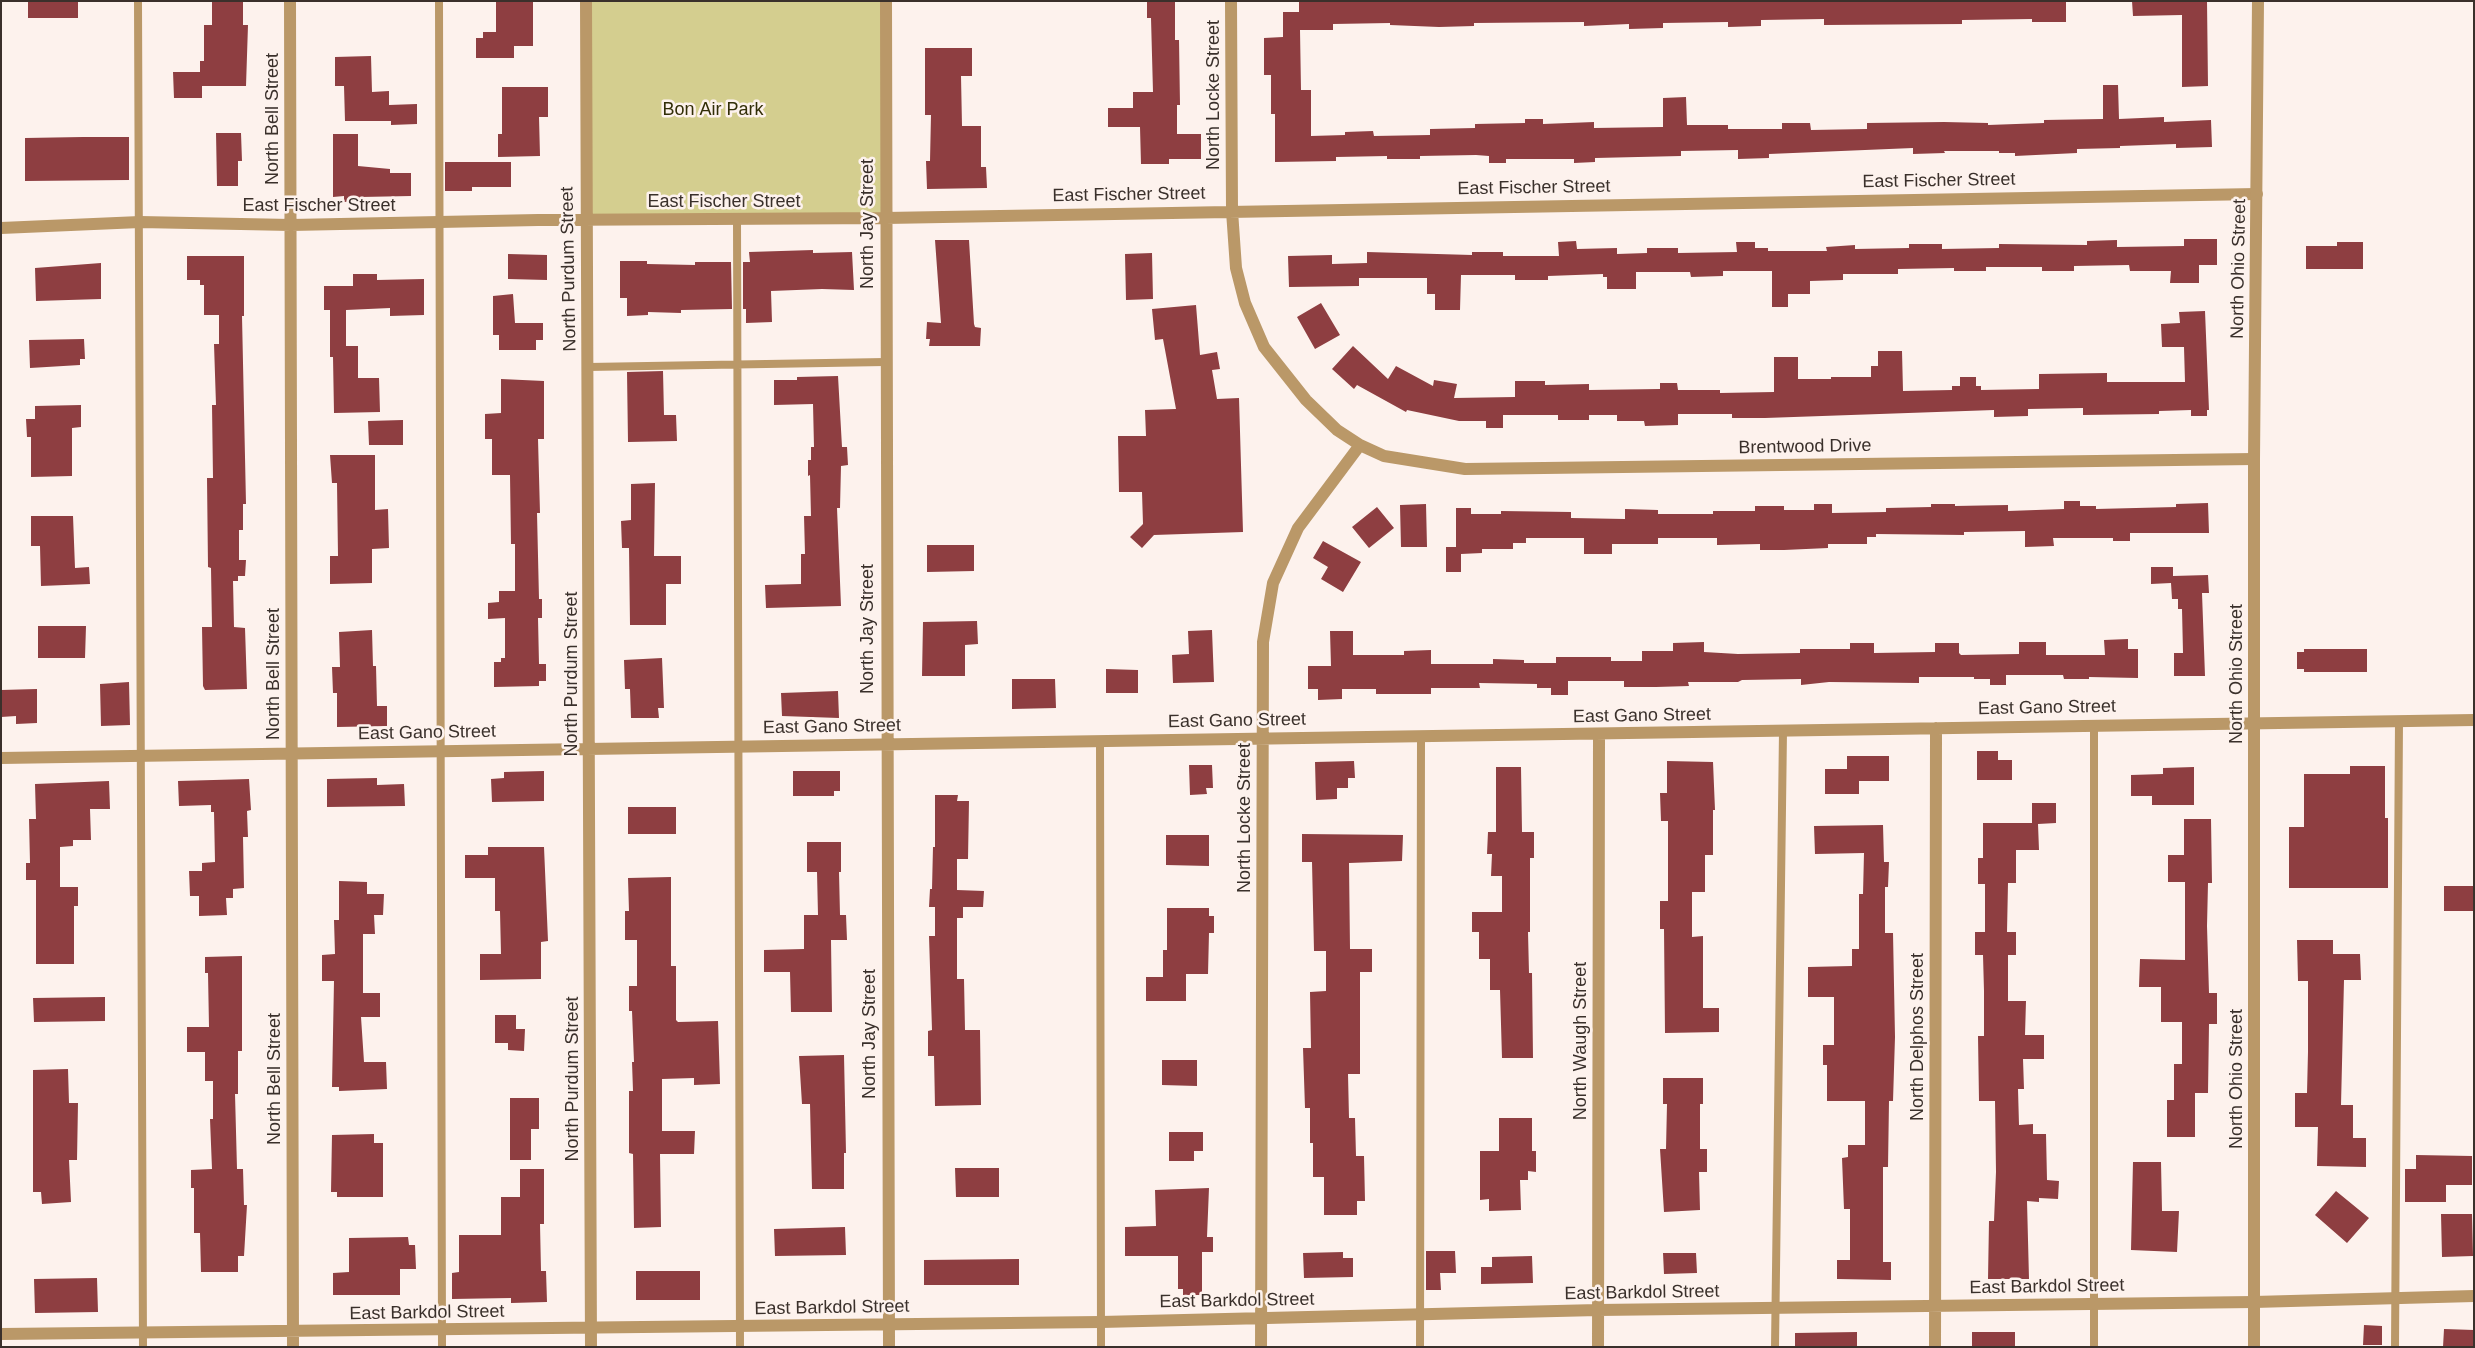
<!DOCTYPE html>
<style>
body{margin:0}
#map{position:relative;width:2475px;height:1348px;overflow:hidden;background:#fdf2ed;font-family:Helvetica,sans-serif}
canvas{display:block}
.frame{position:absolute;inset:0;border:2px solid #3a302b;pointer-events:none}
</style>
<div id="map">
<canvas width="2475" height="1348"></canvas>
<div class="frame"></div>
</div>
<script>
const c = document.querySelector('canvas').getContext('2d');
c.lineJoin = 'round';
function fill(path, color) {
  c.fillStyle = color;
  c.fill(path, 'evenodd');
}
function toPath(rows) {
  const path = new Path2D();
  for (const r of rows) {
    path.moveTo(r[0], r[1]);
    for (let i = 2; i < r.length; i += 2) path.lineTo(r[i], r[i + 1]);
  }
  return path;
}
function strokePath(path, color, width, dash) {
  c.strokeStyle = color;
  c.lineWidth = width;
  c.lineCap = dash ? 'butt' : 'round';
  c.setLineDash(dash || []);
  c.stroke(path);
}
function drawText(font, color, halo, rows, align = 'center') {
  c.font = font + ' Helvetica,sans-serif';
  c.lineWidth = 5;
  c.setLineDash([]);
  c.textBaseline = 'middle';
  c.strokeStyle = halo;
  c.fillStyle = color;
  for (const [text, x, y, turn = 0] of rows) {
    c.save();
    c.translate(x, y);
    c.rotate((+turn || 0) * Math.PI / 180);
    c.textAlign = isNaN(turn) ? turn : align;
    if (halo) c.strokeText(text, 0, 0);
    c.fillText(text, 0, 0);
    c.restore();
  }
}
fill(toPath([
 [586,1,886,1,886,218,586,220]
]), '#d4ce8f');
fill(toPath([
 [28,1,78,1,78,18,28,18],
 [212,1,243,1,243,25,248,25,246,86,202,86,202,98,174,98,173,72,200,72,200,61,204,61,204,25,212,25],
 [496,1,533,1,533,46,514,46,514,58,476,58,476,38,483,38,483,32,496,32],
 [1147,1,1175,1,1175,40,1179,40,1180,105,1177,105,1177,134,1201,134,1201,159,1169,159,1169,164,1141,164,1140,127,1108,127,1108,108,1133,108,1133,92,1153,92,1151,18,1147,18],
 [1299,1,2066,1,2066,22,2032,22,2032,19,1962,20,1962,24,1824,25,1824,19,1761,20,1761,26,1728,27,1728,22,1663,23,1663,28,1629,29,1629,24,1584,26,1584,22,1474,23,1474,26,1439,27,1390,25,1390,23,1333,24,1333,30,1300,30,1301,90,1311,90,1311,136,1345,135,1345,132,1373,131,1374,136,1430,135,1430,129,1475,128,1475,124,1525,123,1525,119,1543,119,1543,124,1594,122,1594,128,1663,127,1663,98,1686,97,1687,125,1728,125,1728,129,1782,129,1782,123,1810,123,1811,130,1867,129,1867,123,1944,122,1988,123,1988,125,2044,123,2044,120,2103,119,2103,85,2118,85,2119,119,2164,117,2164,122,2211,120,2212,147,2176,148,2176,144,2120,146,2120,148,2077,149,2077,153,2015,156,2015,153,1999,153,1999,151,1944,151,1945,153,1913,154,1913,148,1769,154,1769,158,1738,159,1738,150,1681,151,1681,156,1595,158,1595,162,1574,163,1574,159,1506,159,1506,163,1489,163,1489,156,1476,155,1420,156,1420,159,1387,159,1387,156,1336,157,1336,161,1275,162,1275,114,1271,114,1271,75,1264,75,1264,38,1283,37,1283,12,1299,12],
 [2132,1,2207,1,2208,86,2182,87,2182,15,2133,16],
 [925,48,972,48,972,76,961,76,962,126,981,126,981,167,986,167,987,188,927,189,926,161,930,161,931,115,925,115],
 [371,56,372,92,389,91,389,105,417,104,417,124,391,125,391,121,345,121,344,86,335,86,335,57],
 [502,87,548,87,548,117,539,117,540,156,498,157,498,134,502,134],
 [216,133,241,133,242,161,238,161,238,186,217,186],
 [333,134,358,134,358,166,390,169,390,173,411,173,411,196,361,197,362,201,344,202,344,196,333,197],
 [83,137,129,137,129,180,25,181,25,138],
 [445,162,511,162,511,187,472,187,472,191,445,191],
 [2184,239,2217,239,2217,265,2199,265,2199,283,2170,283,2171,271,2130,271,2129,265,2074,266,2074,271,2042,271,2042,267,1986,267,1986,271,1954,271,1954,268,1898,269,1898,274,1843,274,1843,280,1810,281,1810,294,1788,294,1788,307,1772,307,1772,271,1723,271,1723,276,1691,277,1690,272,1636,272,1636,289,1607,289,1607,277,1603,277,1603,274,1548,276,1548,280,1515,280,1515,275,1461,275,1460,310,1435,310,1435,294,1427,294,1427,278,1359,278,1359,286,1289,287,1288,256,1332,255,1332,264,1367,263,1367,252,1472,255,1472,252,1503,252,1503,256,1559,256,1558,242,1576,241,1577,249,1617,248,1617,254,1647,253,1647,248,1678,248,1678,253,1737,252,1736,242,1755,242,1755,248,1768,248,1768,251,1827,251,1826,247,1855,245,1855,249,1909,248,1909,244,1942,244,1942,249,1999,248,1999,244,2087,245,2087,241,2117,240,2117,247,2184,246],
 [935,240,969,240,974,324,975,327,981,328,980,346,929,346,930,339,926,339,927,322,941,323],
 [2337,242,2363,242,2363,269,2306,269,2306,246,2337,246],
 [813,250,813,253,852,252,854,290,822,289,771,291,772,322,746,323,746,309,743,309,743,262,750,262,749,252],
 [1152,253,1153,299,1126,300,1125,254],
 [508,254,547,255,547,280,508,279],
 [187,256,244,256,244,316,242,316,246,504,243,504,243,530,239,530,239,560,246,560,245,576,238,576,238,581,233,581,234,627,245,628,247,689,205,690,203,686,202,627,212,627,211,568,208,567,207,478,213,478,212,405,216,405,214,344,219,344,219,315,204,315,204,285,200,285,200,280,187,280],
 [620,261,647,261,647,264,695,265,695,262,731,262,732,309,681,310,681,313,648,312,648,315,627,316,627,298,620,298],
 [101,263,101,299,36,301,35,268],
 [353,274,377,274,377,280,424,279,424,315,390,316,390,308,346,310,346,346,358,346,358,378,379,378,380,412,334,413,333,357,330,357,330,310,324,310,324,286,353,286],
 [513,294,515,323,543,323,543,340,536,340,536,350,499,350,499,335,493,335,493,296],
 [1321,303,1340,335,1315,349,1297,317],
 [1196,305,1200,355,1217,352,1220,369,1212,370,1217,399,1239,398,1243,532,1154,535,1142,548,1130,537,1143,524,1142,492,1119,492,1118,436,1146,436,1145,410,1176,409,1163,339,1155,340,1152,309],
 [2205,311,2209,410,2207,410,2207,416,2191,416,2191,410,2159,411,2159,414,2083,415,2083,408,2028,409,2028,416,1994,417,1994,410,1765,418,1732,418,1732,414,1678,414,1678,425,1645,426,1644,421,1617,421,1617,415,1589,415,1589,420,1558,420,1558,415,1503,415,1503,428,1486,428,1486,421,1459,421,1407,410,1406,412,1357,385,1354,389,1332,369,1353,346,1388,379,1396,366,1433,386,1434,380,1457,384,1454,398,1515,397,1515,381,1545,381,1545,385,1589,384,1589,390,1660,389,1660,383,1677,383,1678,390,1720,390,1720,393,1774,392,1774,357,1798,357,1798,379,1831,379,1831,377,1871,377,1871,366,1878,366,1878,351,1902,351,1903,391,1952,390,1952,386,1960,386,1960,377,1976,377,1976,386,1981,386,1981,390,2039,389,2039,374,2107,373,2107,382,2185,382,2184,347,2162,347,2161,324,2180,323,2179,312],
 [84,339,85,359,80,359,80,365,30,368,29,340],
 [663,371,664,415,676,415,677,441,628,442,627,372],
 [838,376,842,447,847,447,848,465,841,466,840,508,837,508,841,606,766,608,765,585,801,584,801,554,805,554,804,516,811,516,810,475,808,476,808,460,811,460,811,447,814,447,813,404,774,405,774,380,797,380,797,377],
 [501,379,544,381,544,439,538,439,540,513,537,513,539,599,542,599,542,618,538,618,539,664,546,664,546,681,539,681,539,686,494,687,494,662,501,662,501,658,505,658,505,618,488,619,488,603,499,602,499,591,515,591,515,544,511,544,510,475,492,475,492,439,485,439,485,414,501,413],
 [81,405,81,427,72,428,72,476,31,477,31,437,27,437,26,419,35,419,35,406],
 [403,420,403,445,369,445,368,421],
 [330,455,375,455,375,510,388,509,389,548,372,549,372,583,330,584,330,556,338,556,337,483,332,483],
 [655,483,654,556,681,556,681,584,666,584,666,625,630,625,629,548,622,548,621,521,631,520,631,484],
 [2064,501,2080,501,2080,506,2096,506,2096,509,2176,507,2176,504,2208,503,2209,533,2130,533,2130,541,2113,541,2113,538,2053,538,2054,546,2025,547,2025,531,1964,532,1964,535,1876,534,1876,537,1867,537,1867,544,1828,544,1828,548,1784,550,1760,550,1760,544,1717,545,1717,538,1658,538,1658,544,1612,544,1612,554,1584,554,1584,538,1526,538,1526,543,1513,543,1513,549,1482,549,1482,553,1461,554,1461,572,1446,572,1446,547,1456,547,1456,508,1471,508,1471,514,1501,514,1501,511,1571,512,1571,518,1625,519,1625,509,1658,510,1658,514,1713,514,1713,511,1755,511,1755,506,1784,506,1784,510,1814,510,1814,504,1832,504,1832,513,1886,512,1886,508,1931,507,1931,504,1955,504,1955,506,2008,505,2008,511,2064,509],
 [1426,504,1427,547,1401,547,1400,505],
 [1377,507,1394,528,1369,548,1352,527],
 [31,516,73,516,75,568,89,567,90,584,41,586,40,546,31,546],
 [1323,541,1361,562,1343,592,1321,579,1328,567,1313,558],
 [927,545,974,545,974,571,927,572],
 [2151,567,2173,567,2173,576,2208,575,2209,593,2202,593,2205,676,2174,676,2174,653,2183,653,2182,609,2178,609,2178,599,2172,599,2171,583,2151,584],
 [977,621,978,644,965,645,965,676,922,676,923,622],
 [38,626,86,626,85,658,38,658],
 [372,630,373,666,376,666,377,706,387,706,387,726,337,727,337,693,333,693,332,667,340,667,339,632],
 [1212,630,1214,682,1173,683,1172,655,1189,654,1188,631],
 [1330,631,1353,631,1353,655,1404,655,1404,651,1431,650,1431,664,1493,664,1493,659,1524,660,1524,663,1556,663,1556,657,1611,657,1611,661,1642,661,1642,651,1673,651,1673,643,1704,642,1704,652,1738,654,1800,653,1800,649,1850,649,1850,643,1874,643,1874,653,1935,652,1935,643,1959,643,1959,653,1961,655,2019,654,2019,642,2046,642,2046,655,2105,655,2104,640,2128,639,2128,649,2138,649,2138,678,2089,677,2089,679,2064,679,2063,675,2006,675,2006,685,1990,685,1990,679,1974,679,1974,677,1919,677,1919,683,1829,682,1801,685,1801,679,1742,680,1738,682,1688,682,1689,686,1656,687,1624,687,1624,681,1568,681,1568,695,1551,695,1551,688,1537,688,1537,684,1479,683,1480,688,1431,688,1431,694,1376,694,1376,689,1342,689,1342,699,1318,700,1318,689,1308,689,1308,666,1331,666],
 [2304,649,2367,649,2367,672,2304,672,2304,669,2297,669,2297,652,2304,652],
 [662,658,664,708,658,708,659,718,631,718,630,689,625,689,624,660],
 [1106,669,1138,670,1138,693,1106,693],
 [1012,679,1055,679,1056,708,1012,709],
 [129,682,130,725,101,726,100,684],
 [37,689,37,723,16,724,16,716,1,717,1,690],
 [838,691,839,718,782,716,781,693],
 [1977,751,1998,751,1998,760,2012,760,2012,780,1977,780],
 [1847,756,1889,756,1889,781,1859,781,1859,794,1825,794,1825,769,1847,769],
 [1354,761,1355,778,1348,778,1348,788,1337,788,1337,799,1316,800,1315,762],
 [1667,761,1713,762,1715,810,1713,810,1713,855,1705,855,1705,892,1692,892,1692,937,1703,936,1703,1008,1719,1008,1719,1032,1665,1033,1664,929,1660,929,1660,901,1668,901,1668,821,1661,821,1660,793,1667,793],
 [1189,765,1212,765,1213,788,1206,788,1207,794,1190,795],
 [2350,766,2385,766,2385,818,2388,818,2388,888,2289,888,2289,827,2304,827,2304,774,2350,774],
 [1496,767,1521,767,1522,832,1534,832,1534,858,1530,858,1530,932,1528,932,1529,973,1532,973,1533,1058,1502,1058,1500,990,1490,990,1490,959,1479,959,1479,932,1472,932,1472,912,1502,912,1502,876,1491,876,1492,854,1487,854,1488,832,1496,832],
 [2194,767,2194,805,2152,805,2152,796,2131,796,2131,775,2163,774,2163,768],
 [544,771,544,801,492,802,491,779,504,778,504,772],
 [793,771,840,771,840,791,834,791,834,796,793,796],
 [377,778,377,785,404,784,405,806,327,807,327,779],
 [249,779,251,810,247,811,248,837,243,837,244,888,233,889,233,898,226,898,227,915,199,916,199,896,190,896,189,871,202,871,202,863,215,862,214,812,211,812,211,805,179,806,178,781],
 [109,781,110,809,90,809,91,840,73,840,73,846,60,847,60,887,78,887,78,906,74,906,74,964,36,964,36,880,26,880,26,863,30,863,29,819,36,819,35,784],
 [935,795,958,795,957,801,969,801,968,859,957,859,957,890,984,891,983,907,963,907,963,918,957,918,957,979,964,979,965,1030,980,1030,981,1105,935,1106,934,1056,928,1056,928,1031,932,1030,929,936,935,936,935,907,929,907,930,889,932,889,933,847,935,847],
 [2032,803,2056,803,2056,823,2038,824,2039,850,2016,850,2016,883,2008,883,2007,932,2016,932,2016,955,2008,955,2008,1001,2026,1001,2025,1035,2044,1035,2044,1059,2023,1059,2024,1089,2018,1089,2019,1125,2033,1124,2033,1134,2046,1134,2047,1180,2059,1181,2058,1199,2039,1198,2039,1202,2027,1201,2029,1279,1988,1279,1989,1221,1994,1221,1996,1172,1995,1101,1979,1101,1978,1036,1984,1036,1984,991,1983,955,1975,955,1975,932,1985,932,1985,884,1978,884,1978,858,1983,858,1983,823,2032,823],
 [628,807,676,807,676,834,628,834],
 [2184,819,2211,819,2212,883,2208,883,2207,926,2209,993,2217,993,2217,1024,2209,1024,2208,1093,2195,1093,2195,1137,2167,1137,2167,1100,2174,1100,2174,1064,2182,1064,2182,1022,2161,1022,2161,987,2139,987,2140,959,2185,960,2185,882,2168,882,2168,855,2184,855],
 [1883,825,1884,862,1889,862,1888,887,1885,887,1885,933,1893,933,1895,1037,1893,1101,1889,1101,1888,1167,1883,1167,1883,1262,1891,1262,1891,1280,1837,1279,1837,1260,1850,1260,1850,1209,1844,1209,1842,1158,1848,1157,1848,1145,1865,1145,1865,1101,1827,1101,1827,1065,1823,1065,1823,1045,1834,1045,1834,997,1808,997,1808,967,1852,966,1852,949,1859,949,1859,894,1863,894,1864,853,1815,854,1814,826],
 [1302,834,1403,835,1402,861,1349,863,1350,949,1372,949,1372,972,1360,972,1360,1074,1348,1074,1349,1118,1355,1118,1356,1156,1364,1156,1365,1201,1357,1201,1357,1215,1324,1215,1324,1177,1313,1177,1313,1143,1310,1143,1310,1108,1305,1108,1303,1048,1311,1048,1310,992,1326,991,1326,951,1314,951,1312,862,1302,862],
 [1166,835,1209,835,1209,866,1166,865],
 [807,842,841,842,841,872,839,872,840,915,846,915,847,940,831,940,832,1012,791,1012,790,972,764,972,764,950,804,949,804,915,818,915,817,872,807,872],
 [488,847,544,847,548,941,541,942,541,979,480,980,480,954,501,954,500,911,495,911,495,878,465,878,465,855,488,855],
 [671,877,671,966,676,966,676,1020,678,1022,718,1021,720,1084,694,1085,694,1078,662,1079,662,1131,695,1131,694,1154,660,1154,661,1227,634,1228,633,1154,629,1153,629,1091,633,1091,632,1062,634,1062,632,1011,629,1011,629,986,637,986,637,940,625,940,625,911,629,911,628,878],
 [339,881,367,882,367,894,384,894,383,915,374,915,375,934,363,934,363,993,380,993,380,1017,361,1017,364,1062,386,1062,387,1089,339,1091,339,1087,332,1087,334,981,322,981,322,955,335,954,334,920,339,920],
 [2444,886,2474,886,2474,911,2444,911],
 [1167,908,1209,908,1209,916,1214,916,1214,933,1209,933,1208,974,1186,974,1186,1001,1146,1001,1146,977,1163,977,1163,950,1167,950],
 [2297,940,2333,940,2333,954,2360,954,2361,980,2344,980,2341,1105,2353,1105,2353,1138,2366,1138,2366,1167,2317,1166,2318,1127,2295,1127,2295,1093,2307,1093,2308,1052,2308,981,2298,981],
 [242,956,242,1051,238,1051,238,1094,235,1094,237,1169,243,1169,244,1205,247,1205,244,1256,238,1256,238,1272,201,1272,200,1233,194,1233,194,1188,191,1188,191,1170,212,1169,210,1119,213,1119,213,1081,205,1081,205,1052,187,1052,187,1027,209,1027,208,973,205,973,205,957],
 [105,997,105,1021,34,1022,33,998],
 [495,1015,516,1015,516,1029,525,1029,524,1051,508,1050,508,1043,495,1043],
 [844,1055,846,1153,844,1153,844,1189,812,1189,810,1104,802,1104,799,1056],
 [1162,1060,1197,1060,1197,1086,1162,1085],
 [68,1069,69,1103,78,1103,77,1160,69,1160,71,1202,42,1204,41,1192,33,1192,33,1070],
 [1663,1078,1703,1078,1703,1104,1700,1104,1700,1149,1707,1149,1707,1172,1699,1172,1700,1210,1664,1212,1660,1149,1666,1149,1667,1104,1663,1104],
 [510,1098,539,1098,539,1129,531,1129,531,1160,510,1160],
 [1499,1118,1532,1118,1532,1151,1536,1151,1536,1172,1528,1171,1528,1180,1520,1180,1521,1210,1489,1211,1489,1199,1480,1200,1480,1151,1499,1151],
 [1169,1132,1203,1132,1203,1151,1194,1151,1194,1161,1169,1161],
 [374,1134,374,1143,383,1143,383,1197,337,1197,337,1192,331,1192,332,1135],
 [2416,1155,2472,1156,2472,1185,2446,1185,2446,1202,2405,1202,2405,1169,2416,1169],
 [2133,1162,2161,1162,2162,1211,2179,1211,2177,1252,2131,1250],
 [955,1168,999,1168,999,1197,956,1197],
 [520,1169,544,1169,544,1224,540,1224,541,1271,546,1271,547,1302,511,1303,511,1298,452,1299,452,1273,459,1272,459,1235,501,1235,501,1197,520,1197],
 [1209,1188,1207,1237,1213,1237,1213,1252,1202,1252,1202,1295,1183,1295,1183,1289,1178,1289,1178,1256,1125,1256,1125,1227,1156,1226,1155,1190],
 [2336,1191,2369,1218,2347,1243,2315,1215],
 [2441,1214,2472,1214,2473,1256,2442,1257],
 [845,1227,846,1255,775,1256,774,1229],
 [408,1237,409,1245,415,1245,416,1269,400,1269,400,1295,333,1295,333,1273,349,1272,349,1238],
 [1426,1251,1455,1251,1456,1273,1440,1273,1441,1290,1426,1290],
 [1343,1252,1343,1258,1353,1258,1353,1277,1304,1278,1303,1253],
 [1663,1253,1696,1253,1697,1273,1664,1274],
 [1532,1256,1533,1283,1481,1284,1481,1267,1492,1267,1492,1257],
 [1019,1259,1019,1285,924,1285,924,1260],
 [636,1271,700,1271,700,1300,636,1300],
 [97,1278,98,1312,35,1313,34,1279],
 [2364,1325,2382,1326,2382,1345,2363,1345],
 [2444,1329,2474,1330,2474,1347,2443,1347],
 [1857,1332,1857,1347,1795,1347,1795,1333],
 [1972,1332,2015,1332,2015,1347,1972,1347]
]), '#8e3e41');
strokePath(toPath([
 [138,1,143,1347],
 [439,1,442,1347],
 [737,219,740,1347],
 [588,367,885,362],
 [1100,741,1101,1347],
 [1420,1347,1421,737],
 [1775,1347,1783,731],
 [2094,1347,2094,725],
 [2395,1347,2399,721]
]), '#ba9868', 8);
strokePath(toPath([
 [290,1,293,1347],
 [586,1,591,1347],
 [886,1,889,1347],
 [1231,1,1232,211,1236,268,1245,303,1264,347,1306,400,1337,430,1360,445,1384,456,1465,469,2254,459],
 [1,228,140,222,291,225,538,220,886,218,2257,194],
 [1,758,2474,720],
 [1,1334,1101,1322,1598,1310,2254,1302,2474,1296],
 [1261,1347,1263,642,1273,583,1298,528,1360,445],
 [1598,1347,1599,734],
 [1935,1347,1936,728]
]), '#ba9868', 12);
strokePath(toPath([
 [2254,1347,2254,459,2258,1]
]), '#ba9868', 12);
drawText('18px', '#3a302b', '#fdf2ed', [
 ["North Locke Street",1214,95,-90],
 ["North Bell Street",273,119,-90],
 ["East Fischer Street",1939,181,-1],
 ["East Fischer Street",1534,188,-1],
 ["East Fischer Street",1129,195,-1],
 ["East Fischer Street",724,202],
 ["East Fischer Street",319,206],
 ["North Jay Street",868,224,-90],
 ["North Purdum Street",569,269,-91],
 ["North Ohio Street",2239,269,-89],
 ["Brentwood Drive",1805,447,-1],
 ["North Jay Street",868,629,-90],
 ["North Bell Street",274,674,-90],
 ["North Purdum Street",572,674,-90],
 ["North Ohio Street",2237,674,-90],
 ["East Gano Street",2047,708,-1],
 ["East Gano Street",1642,716,-1],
 ["East Gano Street",1237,721,-1],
 ["East Gano Street",832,727,-1],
 ["East Gano Street",427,733,-1],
 ["North Locke Street",1245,818,-90],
 ["North Jay Street",870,1034,-90],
 ["North Delphos Street",1918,1037,-90],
 ["North Waugh Street",1581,1041,-90],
 ["North Bell Street",275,1079,-90],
 ["North Purdum Street",573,1079,-90],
 ["North Ohio Street",2237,1079,-90],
 ["East Barkdol Street",2047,1287,-1],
 ["East Barkdol Street",1642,1293,-1],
 ["East Barkdol Street",1237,1301,-1],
 ["East Barkdol Street",832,1308,-1],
 ["East Barkdol Street",427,1313,-1]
]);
drawText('18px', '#322e07', '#fdf2ed', [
 ["Bon Air Park",713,110]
]);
</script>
